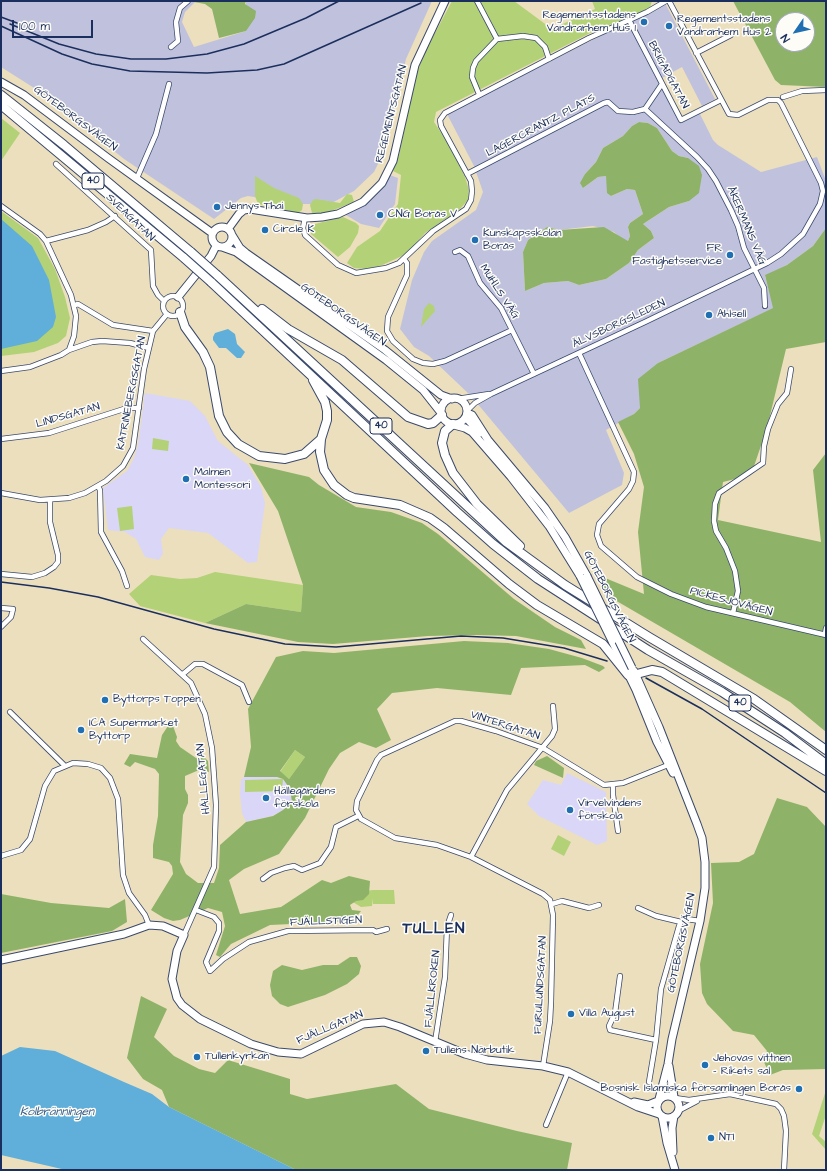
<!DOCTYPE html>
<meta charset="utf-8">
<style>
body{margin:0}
#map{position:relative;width:827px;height:1171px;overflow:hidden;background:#ecdfbd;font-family:"Architects Daughter",sans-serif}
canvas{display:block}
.frame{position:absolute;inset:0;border:2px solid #1b2f5e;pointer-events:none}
.north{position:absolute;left:775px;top:12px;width:40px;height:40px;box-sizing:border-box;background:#fdfcf7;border:1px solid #a3aaba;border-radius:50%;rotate:236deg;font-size:11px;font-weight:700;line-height:16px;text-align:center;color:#1b2f5e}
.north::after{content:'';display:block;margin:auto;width:14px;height:18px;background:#1f6fb2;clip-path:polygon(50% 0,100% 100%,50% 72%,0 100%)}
.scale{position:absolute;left:12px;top:20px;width:81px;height:18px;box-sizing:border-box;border:2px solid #1b2f5e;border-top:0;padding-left:5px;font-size:12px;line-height:14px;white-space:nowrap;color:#1b2f5e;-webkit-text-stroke:3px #fdfcf7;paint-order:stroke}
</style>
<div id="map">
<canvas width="827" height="1171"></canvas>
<div class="frame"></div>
<div class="north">N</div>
<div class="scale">100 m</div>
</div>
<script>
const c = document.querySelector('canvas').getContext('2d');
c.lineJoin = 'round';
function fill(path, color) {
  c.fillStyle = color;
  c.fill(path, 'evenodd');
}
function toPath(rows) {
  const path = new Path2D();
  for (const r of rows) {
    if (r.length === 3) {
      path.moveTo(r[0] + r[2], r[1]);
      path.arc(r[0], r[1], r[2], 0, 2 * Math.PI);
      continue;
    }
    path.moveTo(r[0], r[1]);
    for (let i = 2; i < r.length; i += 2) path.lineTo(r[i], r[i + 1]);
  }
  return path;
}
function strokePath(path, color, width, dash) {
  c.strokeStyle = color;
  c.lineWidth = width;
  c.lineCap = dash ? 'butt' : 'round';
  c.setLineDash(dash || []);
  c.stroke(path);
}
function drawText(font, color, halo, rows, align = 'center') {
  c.font = font + ' "Architects Daughter",sans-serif';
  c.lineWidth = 3;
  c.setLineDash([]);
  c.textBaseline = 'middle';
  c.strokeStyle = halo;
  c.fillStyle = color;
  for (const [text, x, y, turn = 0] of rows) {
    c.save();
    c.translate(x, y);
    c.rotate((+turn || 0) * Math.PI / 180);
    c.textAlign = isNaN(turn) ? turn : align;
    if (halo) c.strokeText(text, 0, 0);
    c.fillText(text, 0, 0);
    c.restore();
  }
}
fill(toPath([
 [145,393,190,401,205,416,218,441,248,465,261,487,265,503,257,562,248,563,208,533,169,528,161,539,163,554,160,558,159,560,145,557,136,539,125,532,108,530,103,488,127,471,134,458,138,445],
 [567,773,606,792,607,841,597,845,539,816,527,804,543,780,561,785],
 [244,777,277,777,283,779,290,789,292,802,283,810,272,816,246,822,242,813,240,794,241,780]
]), '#dad6f7');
fill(toPath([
 [1,1,196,1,185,12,182,22,194,47,246,31,246,1,432,1,406,59,384,152,374,172,354,191,330,204,295,204,248,196,241,198,214,219,124,159,42,93,1,67],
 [665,3,715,99,702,106,682,67,662,78,659,81,681,122,699,112,713,140,718,145,761,172,817,157,826,181,826,228,813,246,787,265,765,276,774,308,658,363,640,408,634,414,606,430,624,473,622,485,569,513,471,396,429,356,414,347,400,329,412,280,424,252,432,241,476,210,483,192,474,166,447,114],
 [639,122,648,123,657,128,672,151,679,156,688,158,689,201,669,207,643,224,651,231,654,238,638,250,629,263,606,279,579,285,568,281,544,283,525,291,523,252,528,240,547,227,559,230,593,226,614,232,621,239,628,241,630,236,628,227,630,223,643,214,635,190,627,189,611,196,606,176,598,177,583,188,585,174,596,162,603,148,623,136,632,126],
 [387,174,398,178,395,204,379,228,361,224,346,215,345,212,364,202]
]), '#c0c2dd');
fill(toPath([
 [452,1,514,1,552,29,595,9,592,1,652,1,650,7,638,14,596,30,436,112,434,122,450,146,465,177,469,190,468,200,459,210,425,233,410,250,402,256,380,266,365,269,354,268,347,263,357,247,380,231,398,204,401,175,393,171,399,155,416,75,426,50],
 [1,118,20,133,1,161],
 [255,176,274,188,299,198,303,204,302,210,298,213,258,204,255,196],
 [347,194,352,195,354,202,326,213,312,213,310,205,313,200,316,199,340,203],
 [1,211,38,238,55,269,65,297,70,318,66,336,58,343,34,352,1,356],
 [343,217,356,223,359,226,358,233,350,247,338,257,311,234,310,230,311,227,315,224],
 [429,303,434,306,435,311,421,327,424,309],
 [153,438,169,441,168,451,152,449],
 [132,506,134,529,120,531,117,508],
 [215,572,303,585,301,612,246,604,205,623,140,606,129,594,151,575,180,579,197,578],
 [295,750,305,757,289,779,280,772],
 [283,779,282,791,245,792,245,780],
 [558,835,571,842,564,856,551,849],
 [373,890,394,890,395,904,373,904,373,898,372,906,361,907,348,899,359,892],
 [826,1090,826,1115,819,1136,826,1142,826,1150,812,1134]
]), '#b3d177');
fill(toPath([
 [196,1,246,1,245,4,256,11,255,18,246,31,219,38,212,9,205,4,194,2],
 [733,1,826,1,826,87,781,85,775,80],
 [783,20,807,20,807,44,783,44],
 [639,122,648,123,657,128,672,151,679,156,688,158,699,166,702,175,699,193,689,201,669,207,643,224,651,231,654,238,638,250,629,263,606,279,579,285,568,281,544,283,525,291,523,252,528,240,547,227,559,230,604,227,628,241,630,236,628,227,630,223,643,214,635,190,627,189,611,196,607,193,606,176,598,177,583,188,580,183,585,174,596,162,603,148,623,136,632,126],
 [826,228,826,342,786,349,767,428,751,475,723,482,718,520,821,542,813,470,826,453,826,732,790,702,608,596,593,573,644,594,638,532,644,487,634,454,618,422,634,414,640,408,638,379,658,363,773,308,765,275,787,265,813,246],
 [249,463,309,477,319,485,356,507,391,512,422,523,438,534,514,599,555,627,581,640,586,649,516,636,477,635,428,636,333,644,298,642,205,623,246,604,301,612,303,585,278,511],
 [464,641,508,643,549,649,582,658,603,666,605,668,599,672,585,665,521,668,511,695,437,688,392,693,377,709,391,740,376,748,359,742,340,753,329,769,305,818,279,854,244,869,229,880,240,914,281,907,322,880,331,883,349,876,370,881,369,894,363,900,356,901,350,905,352,910,361,911,357,916,356,921,270,925,231,944,220,957,216,955,225,926,222,912,208,908,180,920,173,921,164,918,151,910,173,874,172,866,169,862,153,858,153,845,158,816,159,774,155,769,135,762,130,767,124,764,130,754,157,758,162,735,168,726,173,726,177,737,176,741,180,747,196,758,205,758,208,761,209,772,199,770,185,776,185,789,188,795,188,803,183,815,180,862,186,874,198,883,214,883,219,868,220,845,246,822,273,816,283,810,292,802,290,789,283,779,277,777,244,777,251,747,248,709,276,657,303,651,334,653],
 [295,750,305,757,289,779,280,771],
 [547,756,564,768,563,778,534,765,536,761],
 [777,798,807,807,826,827,826,1069,783,1070,770,1075,763,1060,767,1051,754,1035,733,1031,707,1004,702,993,700,964,713,903,711,863,739,862,754,854],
 [1,894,51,903,109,908,125,899,127,922,112,931,1,953],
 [350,957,357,957,361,966,359,974,347,984,325,995,288,1007,280,1004,272,996,270,985,273,971,282,965,302,970,323,965,338,965],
 [141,996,167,1009,154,1037,174,1056,199,1069,215,1073,228,1060,290,1079,290,1094,307,1099,396,1084,429,1109,517,1131,572,1143,567,1170,296,1170,169,1107,162,1090,143,1079,127,1058]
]), '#8eb368');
fill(toPath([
 [1,219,32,246,49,280,56,317,53,327,37,341,1,349],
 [228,329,235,334,237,344,245,352,241,358,237,358,226,348,219,348,213,340,213,337,215,333],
 [20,1047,55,1051,124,1082,152,1094,169,1107,296,1170,66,1170,1,1155,1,1056]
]), '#5fafda');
const street = toPath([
 [477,1,497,39],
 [629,20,681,120,721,100],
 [171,47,178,41,176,22,180,8,188,1],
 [696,53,731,35],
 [479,94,472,77,473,68,476,61,497,39,523,36,536,38,545,47,549,59],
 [783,97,802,91,826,90],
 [645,109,697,157,708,169,716,181,731,210,738,226,744,248,764,288,765,306],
 [645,109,662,84],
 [56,164,151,250,153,286,158,295,164,301],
 [467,174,604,103,608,102,618,111,633,112,645,109],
 [137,178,156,134,169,84],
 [1,206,40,234,46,241,71,295,76,316,74,336,69,350,61,355,30,367,1,371],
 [305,217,303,228,305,235,338,265,356,273,386,268,399,263,433,231,466,209,471,200,472,191,471,181,441,126,440,120,445,113,589,38,647,12,666,1],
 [46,241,88,230,106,222,115,216],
 [455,252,460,250,468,256,480,283,501,308,534,374],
 [404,259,407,263,407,275,388,317,387,331,393,341,413,359,423,363,433,364,445,361,512,330],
 [173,306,10],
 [75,305,78,304,113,325,153,331],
 [69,350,92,342,102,341,130,343,149,348],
 [579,353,634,472,633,481,629,489,599,524,597,535,601,546,637,577,671,594,706,607,826,635],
 [457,399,489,394],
 [467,411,475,403,491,394,645,322,767,263,781,254,803,234,820,204,823,191,821,183,781,103,778,100,768,100,738,115,729,114,669,1],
 [1,439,49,433,127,408,139,408],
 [98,486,100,490,101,532,122,571,127,586],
 [1,493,40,500,69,498,85,493,106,481,123,466,133,448,144,369,153,331,167,314],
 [1,574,32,577,45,573,54,567,58,562,58,555,50,522,50,500],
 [1,608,13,609,11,617,1,627],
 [733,613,738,591,735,571,726,548,716,531,714,521,715,504,719,493,763,463,764,446,768,429,778,404,787,393,791,369],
 [825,634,826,628],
 [143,639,191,683,205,714,212,748,216,805,214,867,184,935],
 [183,674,195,664,203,664,242,685,249,702],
 [10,712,64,765],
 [613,786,613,795,618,831],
 [1,856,21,850,30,839,45,786,54,771,73,763,88,764,101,768,110,778,118,799,123,875,129,893,145,915,149,925],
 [471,857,507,790,552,736,555,729,553,706],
 [263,879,271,873,285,868,294,866,302,870,320,863,331,847,336,827,358,816],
 [552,904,562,901,589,908,599,905],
 [638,908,656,916,681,922,687,919,700,921],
 [196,910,214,917,219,923,219,931,206,962,210,971,223,959,249,942,288,931,373,930,376,932,387,929],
 [620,976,615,1013,609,1026,610,1030,656,1040],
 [435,1042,445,977,447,927,451,915],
 [543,1066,550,1021,551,1002,553,915,550,900,543,894,471,857,437,845,395,838,361,819,356,810,357,801,377,760,381,755,455,721,461,721,496,731,543,748,604,785,623,783,668,765],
 [649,1082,656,1040,661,989,679,926,681,922],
 [675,1098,689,1100,730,1094,776,1104,781,1109,784,1116,786,1131,784,1170],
 [678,1111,697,1101],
 [546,1125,568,1072]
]);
const secondary = toPath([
 [1,82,24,95,108,158,212,233],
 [222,237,10],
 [228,229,239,214,244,210,250,209,307,218,322,217,338,214,363,202,382,183,393,161,415,65,445,1],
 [232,235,240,248,246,253,385,350,441,395,452,399],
 [222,247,236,252,386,360,423,390,442,414],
 [178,297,211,256,216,246],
 [454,411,13],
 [467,413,472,415,488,440,545,508,565,537,587,576],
 [467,413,469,421,480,433],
 [454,425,465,428,472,432,511,477,549,526,580,576],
 [612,641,636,690,657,742,673,773],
 [634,671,659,727,697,824,702,838,705,862,705,888,700,921,672,1039,668,1064,659,1099],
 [1,960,124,934,149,925,163,926,184,935,177,951,172,979,177,998,182,1005,200,1019,251,1044,278,1052,301,1054,363,1024,384,1022,400,1027,465,1054,487,1060,543,1066,568,1072,638,1107,659,1114],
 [669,1066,674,1097],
 [668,1107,11],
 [634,1102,648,1105,658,1101],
 [662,1116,667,1143,675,1170],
 [673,1152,672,1128,674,1116]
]);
const highway = toPath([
 [1,95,64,145,191,252],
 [1,105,184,258],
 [217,275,506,542,565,585,649,637,754,699,826,750],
 [211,282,457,512,493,544,538,579,648,650,722,692,785,733,826,764],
 [262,309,288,329,342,360,408,417,428,424,433,423,442,415],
 [180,312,185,327,203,352,210,367,219,416,227,432,238,444,259,456,285,459,304,454,321,439],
 [313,380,325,402,327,411,327,420,321,439,320,452,324,470,334,485,347,495,354,498,400,505,430,518,444,528,509,584,537,605,603,644,628,675],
 [453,424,445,431,442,443,445,455,453,473,477,504,520,546],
 [626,668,633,675,652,670,662,672,826,771]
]);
strokePath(street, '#3a496c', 6);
strokePath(secondary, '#3a496c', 9);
strokePath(highway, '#3a496c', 10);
strokePath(street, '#fff', 4.5);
strokePath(secondary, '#fff', 7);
strokePath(highway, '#fff', 8);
strokePath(toPath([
 [1,17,17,23],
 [10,24,59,44,96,54,131,59,166,59,207,54,244,44,306,18,339,1],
 [1,26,62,54,92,64,130,71,207,73,257,70,284,64,421,3],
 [1,582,49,588,98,597,214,629,285,644,336,647,461,636,503,638,564,648,607,661],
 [646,678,702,709,826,793]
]), '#1b2f5e', 1.5);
const secondaryBridge = toPath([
 [580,576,612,641],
 [587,576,632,668]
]);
const highwayBridge = toPath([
 [191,252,217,275],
 [184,258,211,282]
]);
strokePath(secondaryBridge, '#3a496c', 9, []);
strokePath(highwayBridge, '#3a496c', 10, []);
strokePath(secondaryBridge, '#fff', 7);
strokePath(highwayBridge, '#fff', 8);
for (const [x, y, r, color] of [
 [644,22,4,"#1f6fb2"],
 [669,26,4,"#1f6fb2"],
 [217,207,4,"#1f6fb2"],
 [380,215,4,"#1f6fb2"],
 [265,230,4,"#1f6fb2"],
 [475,240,4,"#1f6fb2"],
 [730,255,4,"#1f6fb2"],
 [709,315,4,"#1f6fb2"],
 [186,479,4,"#1f6fb2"],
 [105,700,4,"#1f6fb2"],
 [81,730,4,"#1f6fb2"],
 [266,798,4,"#1f6fb2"],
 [570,810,4,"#1f6fb2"],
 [571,1014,4,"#1f6fb2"],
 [426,1051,4,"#1f6fb2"],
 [197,1057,4,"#1f6fb2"],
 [705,1065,4,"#1f6fb2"],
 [799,1089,4,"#1f6fb2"],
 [711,1138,4,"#1f6fb2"]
]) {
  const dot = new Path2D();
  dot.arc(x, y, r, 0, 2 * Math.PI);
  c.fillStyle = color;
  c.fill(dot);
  strokePath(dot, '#fdfcf7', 1.5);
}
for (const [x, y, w] of [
 [93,181,22],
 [381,426,22],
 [740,703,22]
]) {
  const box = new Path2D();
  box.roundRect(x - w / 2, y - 8, w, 16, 3);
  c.fillStyle = '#fdfcf7';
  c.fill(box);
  strokePath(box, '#1b2f5e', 1);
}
drawText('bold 10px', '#1b2f5e', null, [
 ["40",93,181],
 ["40",381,426],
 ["40",740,703]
]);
drawText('11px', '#1b2f5e', '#fdfcf7', [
 ["Regementsstadens",636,16,"right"],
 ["Vandrarhem Hus 1",636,29,"right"],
 ["Regementsstadens",677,20],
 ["Vandrarhem Hus 2",677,33],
 ["Jennys Thai",225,207],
 ["CNG Borås V",388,215],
 ["Circle K",273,230],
 ["Kunskapsskolan",483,234],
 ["Borås",483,247],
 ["FR",722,249,"right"],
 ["Fastighetsservice",722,262,"right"],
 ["Ahlsell",717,315],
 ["Malmen",194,473],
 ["Montessori",194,486],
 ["Byttorps Toppen",113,700],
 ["ICA Supermarket",89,724],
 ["Byttorp",89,737],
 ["Hällegårdens",274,792],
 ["förskola",274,805],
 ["Virvelvindens",578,804],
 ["förskola",578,817],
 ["Villa August",579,1014],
 ["Tullens Närbutik",434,1051],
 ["Tullenkyrkan",205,1057],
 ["Jehovas vittnen",713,1059],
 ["- Rikets sal",713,1072],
 ["Bosnisk Islamiska församlingen Borås",791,1089,"right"],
 ["NTI",719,1138]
], 'left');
drawText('11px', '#1b2f5e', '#fdfcf7', [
 ["BRIGADGATAN",668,75,62],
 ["REGEMENTSGATAN",392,114,-76],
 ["GÖTEBORGSVÄGEN",75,119,37],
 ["LAGERCRANTZ PLATS",541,126,-28],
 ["SVEAGATAN",130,218,44],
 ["ÅKERMANS VÄG",746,226,67],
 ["MUHLS VÄG",499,292,57],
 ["GÖTEBORGSVÄGEN",343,315,35],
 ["ÄLVSBORGSLEDEN",619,324,-25],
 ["KATRINEBERGSGATAN",132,393,-79],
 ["LINDSGATAN",68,416,-16],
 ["GÖTEBORGSVÄGEN",609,597,63],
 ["PICKESJÖVÄGEN",731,602,15],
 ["VINTERGATAN",505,726,18],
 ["HÄLLEGATAN",204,779,-95],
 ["FJÄLLSTIGEN",326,922,-2],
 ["GÖTEBORGSVÄGEN",682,943,-78],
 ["FURULUNDSGATAN",541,985,-87],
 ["FJÄLLKROKEN",433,989,-84],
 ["FJÄLLGATAN",330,1028,-23]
]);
drawText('italic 12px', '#335c89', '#fdfcf7', [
 ["Kolbränningen",57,1112]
]);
c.letterSpacing = '1px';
drawText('bold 15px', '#1b2f5e', '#fdfcf7', [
 ["TULLEN",434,930]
]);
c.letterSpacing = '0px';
</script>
